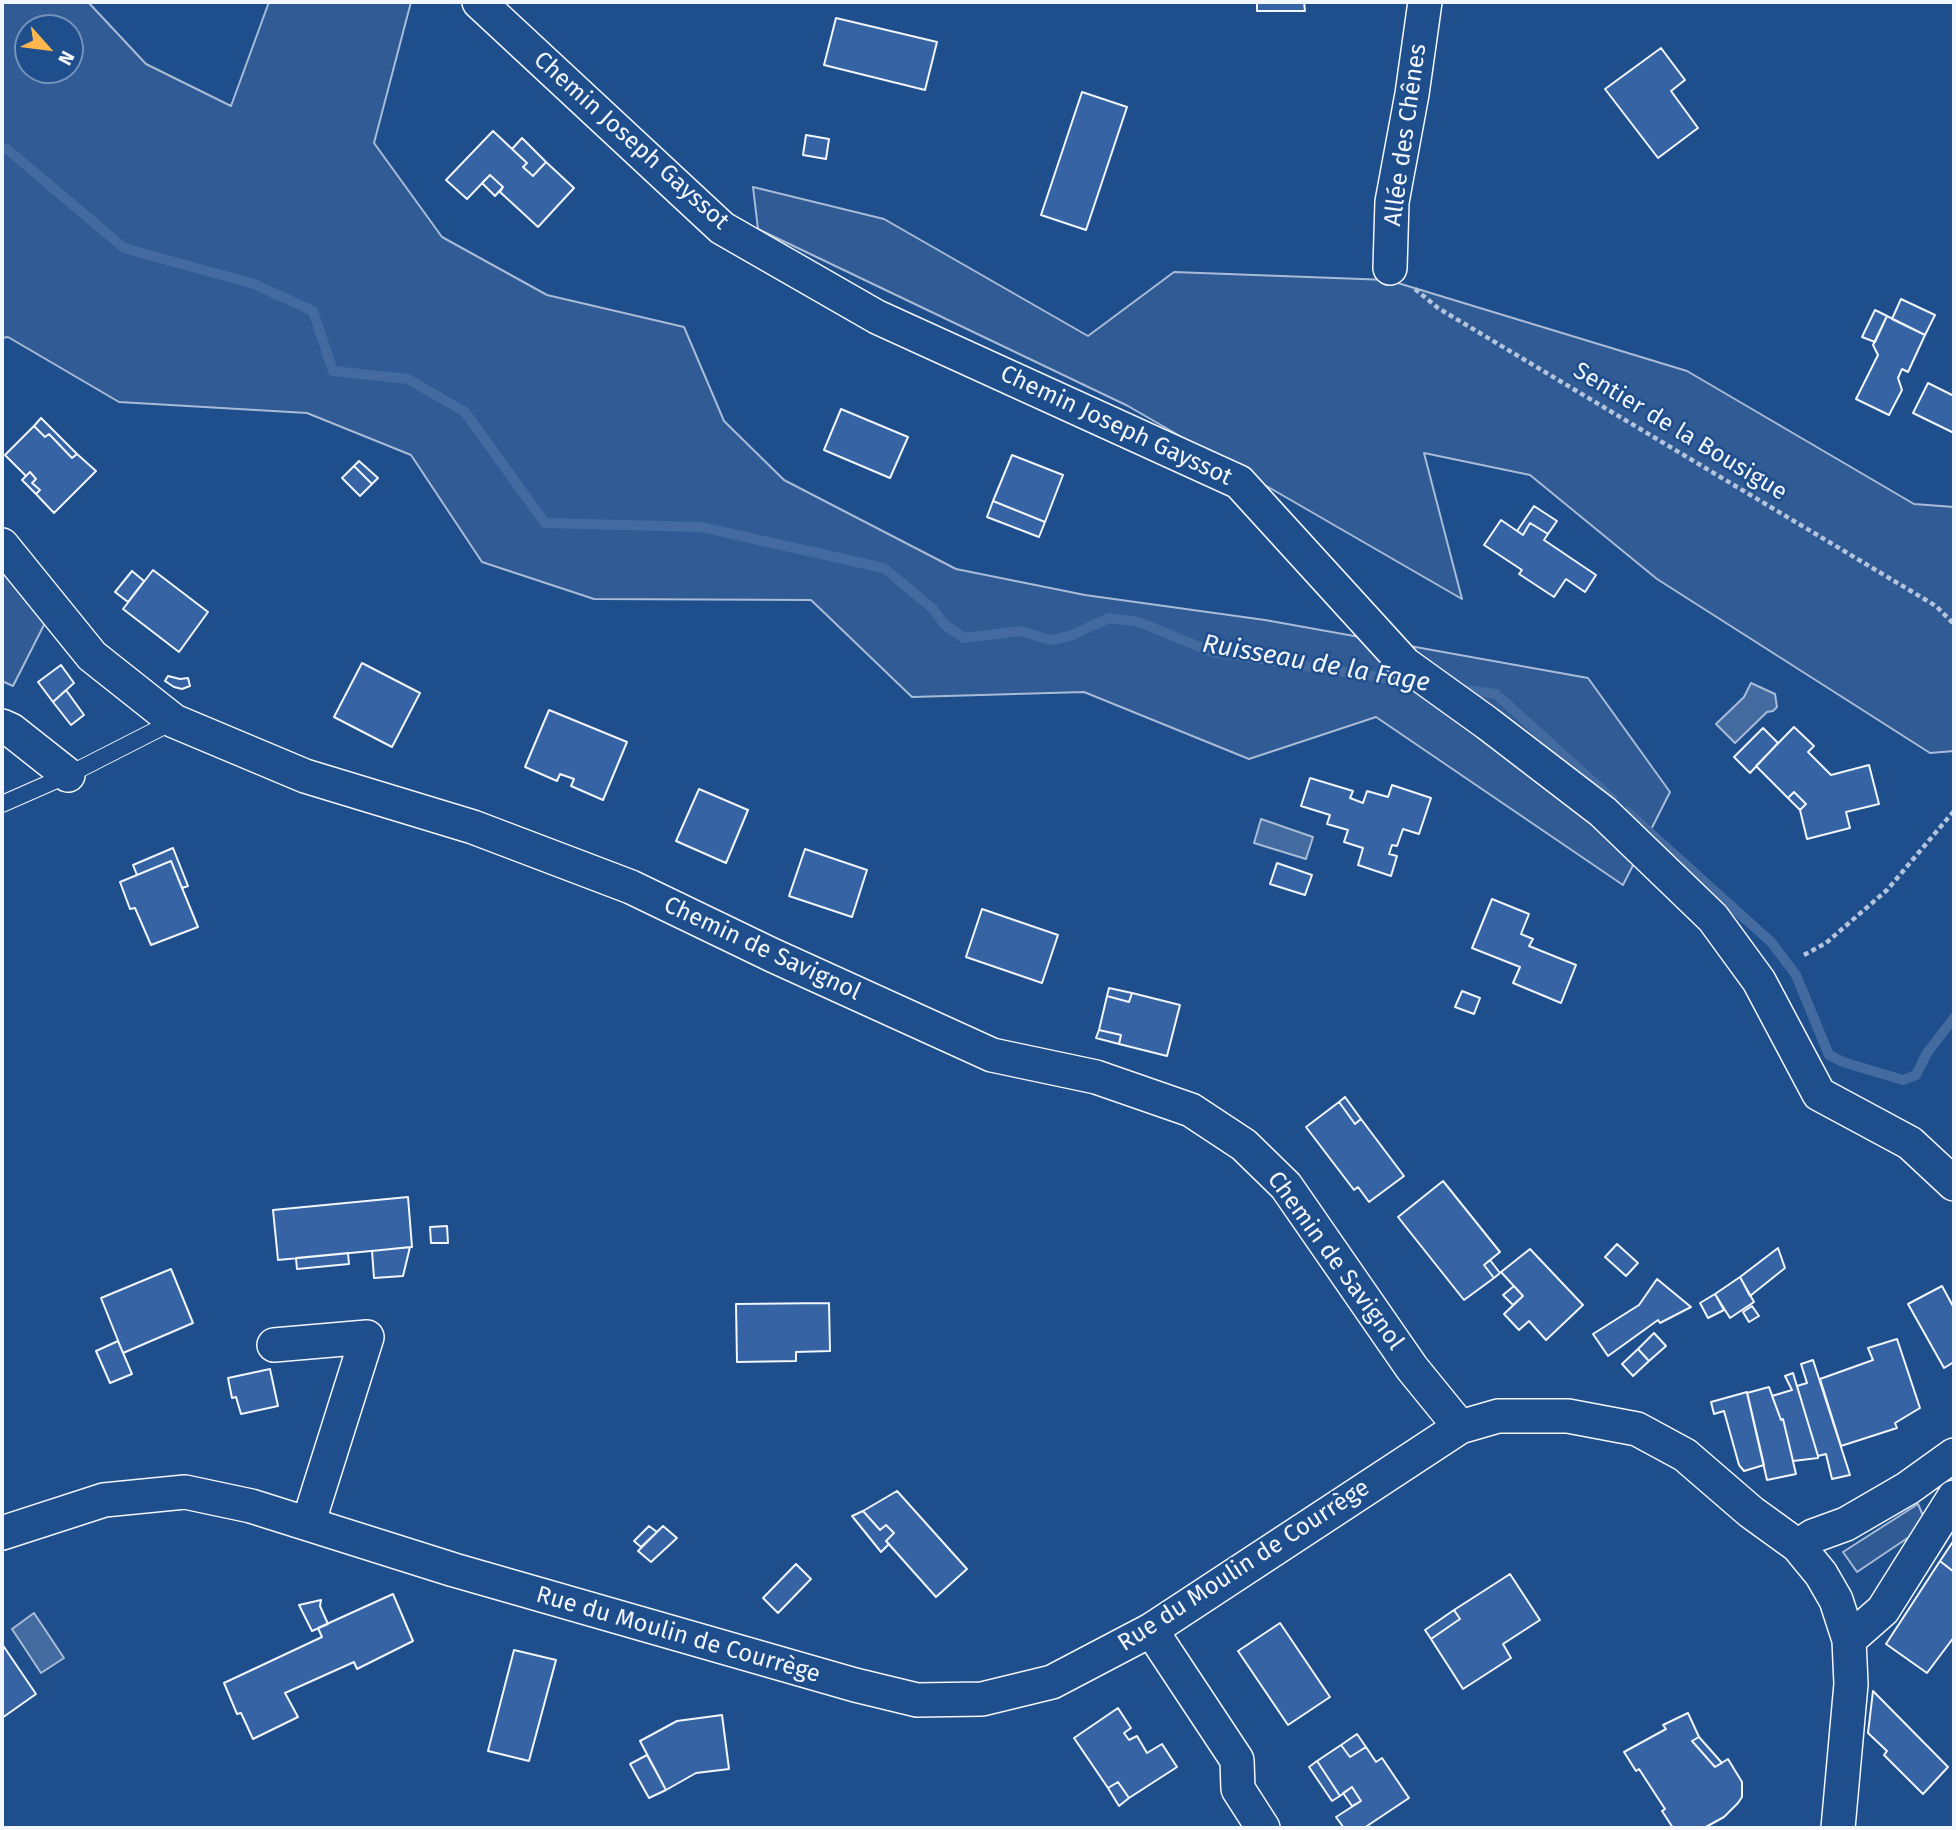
<!DOCTYPE html>
<meta charset="utf-8">
<style>
body{margin:0}
#map{position:relative;width:1956px;height:1830px;overflow:hidden;background:#1f4e8c;font-family:"Fira Sans",sans-serif}
canvas{display:block}
.frame{position:absolute;inset:0;border:4px solid #f2f6ff;pointer-events:none}
.north{position:absolute;left:14px;top:14px;width:70px;height:70px;box-sizing:border-box;background:#1f4e8c;border:2px solid #7391ba;border-radius:50%;rotate:118deg;font-size:19px;font-weight:700;line-height:28px;text-align:center;color:#f2f6ff}
.north::after{content:'';display:block;margin:auto;width:24px;height:32px;background:#ffb74d;clip-path:polygon(50% 0,100% 100%,50% 72%,0 100%)}
</style>
<div id="map">
<canvas width="1956" height="1830"></canvas>
<div class="frame"></div>
<div class="north">N</div>
</div>
<script>
const c = document.querySelector('canvas').getContext('2d');
c.lineJoin = 'round';
function fill(path, color) {
  c.fillStyle = color;
  c.fill(path, 'evenodd');
}
function toPath(rows) {
  const path = new Path2D();
  for (const r of rows) {
    path.moveTo(r[0], r[1]);
    for (let i = 2; i < r.length; i += 2) path.lineTo(r[i], r[i + 1]);
  }
  return path;
}
function strokePath(path, color, width, dash) {
  c.strokeStyle = color;
  c.lineWidth = width;
  c.lineCap = dash ? 'butt' : 'round';
  c.setLineDash(dash || []);
  c.stroke(path);
}
function drawText(font, color, halo, rows, align = 'center') {
  c.font = font + ' "Fira Sans",sans-serif';
  c.lineWidth = 5;
  c.setLineDash([]);
  c.textBaseline = 'middle';
  c.strokeStyle = halo;
  c.fillStyle = color;
  for (const [text, x, y, turn = 0] of rows) {
    c.save();
    c.translate(x, y);
    c.rotate((+turn || 0) * Math.PI / 180);
    c.textAlign = isNaN(turn) ? turn : align;
    if (halo) c.strokeText(text, 0, 0);
    c.fillText(text, 0, 0);
    c.restore();
  }
}
const built = toPath([
 [2,2,88,2,146,64,231,106,269,2,411,2,374,143,442,237,547,295,684,327,724,421,784,480,956,569,1085,595,1265,620,1588,678,1670,792,1623,885,1376,717,1249,759,1084,692,912,697,811,600,594,599,482,562,411,455,307,413,119,402,8,337,2,338,2,2],
 [28,28,70,28,70,70,28,70,28,28],
 [753,187,884,219,1088,336,1174,272,1388,280,1687,371,1914,504,1954,507,1954,751,1930,753,1657,579,1530,475,1424,453,1462,599,1128,406,758,229,753,187],
 [2,555,48,617,13,686,2,681,2,555],
 [1918,1504,1927,1525,1857,1572,1843,1552,1918,1504]
]);
fill(built, '#305b95');
strokePath(built, '#a8bbd7', 2);
const water = toPath([
 [1751,683,1775,694,1777,707,1773,711,1767,712,1735,743,1716,724,1744,697,1751,683],
 [1261,819,1313,837,1306,859,1254,843,1261,819],
 [34,1613,64,1658,41,1673,12,1629,34,1613]
]);
fill(water, '#446ba0');
strokePath(water, '#a8bbd7', 2);
strokePath(toPath([
 [2,149,7,149,124,248,254,284,313,311,333,371,408,379,465,412,545,523,701,527,884,568,932,608,945,625,964,638,1020,631,1050,640,1070,636,1109,618,1139,622,1212,652,1412,682],
 [1459,689,1496,694,1612,799],
 [1627,812,1771,942,1796,975,1829,1055,1843,1062,1903,1080,1916,1075,1927,1053,1954,1018]
]), '#446ba0', 10);
const building = toPath([
 [1257,2,1304,2,1305,11,1257,11,1257,2],
 [836,18,937,42,925,90,824,65,836,18],
 [1661,48,1685,80,1671,91,1698,128,1658,158,1605,89,1661,48],
 [1082,92,1127,107,1086,230,1041,215,1082,92],
 [493,131,527,163,523,167,533,176,546,162,574,188,538,227,500,192,503,187,490,175,467,199,446,180,493,131],
 [806,135,829,139,826,159,803,155,806,135],
 [522,138,546,162,533,176,523,167,527,163,512,149,522,138],
 [490,175,503,187,495,196,482,183,490,175],
 [1901,299,1935,315,1925,335,1892,319,1901,299],
 [1875,310,1887,316,1875,342,1862,337,1875,310],
 [1887,316,1925,335,1908,372,1902,369,1898,378,1902,390,1889,415,1856,399,1878,355,1873,345,1887,316],
 [1928,383,1954,396,1954,433,1913,413,1928,383],
 [841,409,908,437,890,478,824,450,841,409],
 [41,418,77,454,72,458,49,434,45,437,34,426,41,418],
 [34,426,45,437,49,434,72,458,77,454,96,471,54,513,36,494,40,490,32,483,36,479,30,472,26,476,5,455,34,426],
 [1012,455,1063,475,1045,522,993,501,1012,455],
 [359,461,378,478,372,484,354,466,359,461],
 [354,466,372,484,360,496,342,478,354,466],
 [30,472,36,479,32,483,40,490,36,494,22,480,30,472],
 [993,501,1045,522,1039,537,987,517,993,501],
 [1534,506,1557,521,1548,534,1530,523,1523,535,1517,531,1534,506],
 [1501,520,1523,535,1530,523,1548,534,1544,540,1596,575,1585,592,1566,579,1554,597,1519,574,1522,570,1484,545,1501,520],
 [153,570,208,612,179,652,123,609,153,570],
 [132,571,144,581,128,602,115,592,132,571],
 [362,663,420,693,392,747,334,717,362,663],
 [61,665,74,683,53,702,38,682,61,665],
 [168,676,180,679,188,678,190,686,182,689,174,687,165,681,168,676],
 [66,690,84,715,71,725,53,702,66,690],
 [549,710,627,742,603,800,571,786,574,779,560,774,557,781,525,767,549,710],
 [1794,727,1814,746,1808,752,1831,775,1869,765,1879,804,1846,812,1850,828,1807,839,1800,810,1806,804,1794,792,1788,798,1756,766,1794,727],
 [1763,728,1778,743,1750,773,1734,757,1763,728],
 [1310,778,1353,791,1350,798,1363,803,1367,791,1388,797,1392,785,1431,798,1419,834,1403,829,1397,846,1392,845,1389,854,1397,856,1391,876,1358,865,1363,848,1344,842,1348,830,1327,824,1330,815,1301,806,1310,778],
 [699,789,748,810,726,863,676,841,699,789],
 [1794,792,1806,804,1800,810,1788,798,1794,792],
 [173,848,188,886,182,888,171,861,137,875,133,865,173,848],
 [805,849,867,870,852,917,789,896,805,849],
 [171,861,198,927,151,945,135,908,130,909,120,882,171,861],
 [1277,863,1312,875,1305,895,1270,884,1277,863],
 [1492,899,1529,914,1521,934,1533,939,1529,946,1576,965,1561,1003,1513,983,1520,967,1472,948,1492,899],
 [982,909,1058,935,1042,983,966,957,982,909],
 [1109,988,1132,993,1129,1002,1107,996,1109,988],
 [1462,991,1480,998,1474,1014,1455,1007,1462,991],
 [1132,993,1180,1005,1167,1056,1119,1044,1121,1035,1099,1030,1107,996,1129,1002,1132,993],
 [1099,1030,1121,1035,1119,1044,1096,1038,1099,1030],
 [1345,1097,1361,1119,1355,1124,1339,1102,1345,1097],
 [1339,1102,1355,1124,1361,1119,1404,1176,1369,1202,1358,1187,1354,1190,1306,1127,1339,1102],
 [1443,1181,1500,1252,1484,1265,1494,1278,1464,1300,1398,1217,1443,1181],
 [408,1197,412,1247,278,1260,273,1210,408,1197],
 [447,1226,448,1243,431,1243,430,1227,447,1226],
 [1617,1244,1638,1263,1626,1276,1605,1257,1617,1244],
 [410,1247,403,1276,374,1278,372,1251,410,1247],
 [1778,1248,1785,1268,1750,1296,1740,1277,1778,1248],
 [1530,1249,1583,1305,1546,1340,1529,1321,1519,1330,1504,1314,1523,1296,1501,1272,1530,1249],
 [348,1253,349,1264,297,1269,296,1258,348,1253],
 [1490,1260,1500,1273,1494,1278,1484,1265,1490,1260],
 [171,1269,193,1323,123,1353,101,1298,171,1269],
 [1740,1277,1754,1302,1730,1318,1715,1294,1740,1277],
 [1657,1279,1691,1307,1660,1323,1658,1320,1608,1356,1593,1334,1639,1305,1657,1279],
 [1514,1286,1523,1296,1513,1305,1503,1295,1514,1286],
 [1942,1286,1954,1308,1954,1362,1944,1368,1908,1304,1942,1286],
 [1715,1294,1724,1310,1708,1318,1700,1303,1715,1294],
 [829,1303,830,1351,796,1352,796,1361,737,1362,736,1304,829,1303],
 [1752,1306,1759,1316,1749,1322,1743,1312,1752,1306],
 [1654,1333,1666,1346,1649,1361,1638,1349,1654,1333],
 [1897,1339,1920,1408,1895,1423,1897,1428,1841,1446,1820,1379,1873,1360,1868,1348,1897,1339],
 [118,1341,132,1374,110,1383,96,1351,118,1341],
 [1638,1349,1649,1361,1633,1376,1622,1364,1638,1349],
 [1813,1360,1850,1475,1832,1479,1826,1454,1818,1456,1797,1386,1807,1383,1801,1364,1813,1360],
 [270,1369,278,1406,241,1414,236,1397,232,1398,228,1378,270,1369],
 [1793,1373,1818,1456,1818,1458,1793,1461,1783,1419,1781,1420,1772,1396,1792,1390,1785,1376,1793,1373],
 [1769,1387,1781,1420,1783,1419,1796,1474,1767,1480,1747,1393,1769,1387],
 [1747,1392,1764,1465,1744,1471,1739,1465,1724,1411,1714,1414,1711,1402,1747,1392],
 [897,1491,967,1569,936,1597,886,1541,894,1533,886,1525,880,1530,863,1511,897,1491],
 [863,1511,880,1530,886,1525,894,1533,886,1541,889,1544,881,1552,852,1516,863,1511],
 [649,1526,657,1532,641,1547,634,1541,649,1526],
 [663,1526,677,1538,651,1562,638,1551,663,1526],
 [1954,1540,1954,1572,1940,1561,1954,1540],
 [1940,1561,1954,1572,1954,1637,1927,1673,1886,1644,1940,1561],
 [796,1564,811,1579,778,1613,763,1598,796,1564],
 [1510,1574,1540,1620,1503,1644,1511,1658,1463,1689,1431,1639,1460,1619,1454,1610,1510,1574],
 [393,1594,413,1641,357,1669,354,1662,285,1693,298,1717,253,1739,241,1713,237,1714,224,1683,322,1637,318,1628,393,1594],
 [321,1600,320,1606,328,1624,312,1631,299,1605,321,1600],
 [1454,1610,1460,1619,1431,1639,1425,1630,1454,1610],
 [1280,1623,1330,1697,1288,1725,1238,1651,1280,1623],
 [2,1644,36,1694,2,1718,2,1644],
 [514,1650,556,1660,529,1761,488,1751,514,1650],
 [1873,1691,1948,1767,1923,1794,1884,1755,1887,1751,1868,1733,1873,1691],
 [1118,1708,1131,1728,1124,1733,1129,1740,1137,1736,1147,1753,1162,1744,1177,1767,1129,1798,1118,1782,1108,1788,1074,1738,1118,1708],
 [1688,1713,1699,1737,1692,1741,1715,1767,1728,1759,1742,1782,1742,1797,1738,1803,1724,1817,1704,1828,1673,1828,1662,1811,1665,1809,1639,1769,1636,1771,1624,1752,1666,1729,1663,1725,1688,1713],
 [722,1715,729,1769,696,1773,666,1790,640,1741,677,1721,722,1715],
 [1357,1734,1366,1747,1350,1757,1341,1745,1357,1734],
 [1699,1737,1722,1763,1715,1767,1692,1741,1699,1737],
 [1341,1745,1350,1757,1366,1747,1376,1762,1382,1758,1409,1798,1364,1828,1344,1828,1336,1817,1361,1801,1352,1787,1340,1796,1317,1761,1341,1745],
 [647,1755,666,1790,649,1798,630,1764,647,1755],
 [1317,1761,1340,1796,1332,1801,1309,1767,1317,1761],
 [1118,1782,1129,1798,1119,1806,1108,1788,1118,1782],
 [1352,1787,1361,1801,1352,1806,1343,1793,1352,1787]
]);
fill(building, '#3563a3');
strokePath(building, '#f2f6ff', 2);
const service = toPath([
 [2,804,68,775,174,721]
]);
const minor = toPath([
 [479,2,722,228,877,317,1239,482,1405,664,1487,723,1603,812,1713,918,1759,981,1819,1094,1910,1143,1954,1184],
 [1390,268,1392,202,1412,94,1425,2],
 [2,545,92,656,174,721,305,776,473,827,631,887,772,955,992,1055,1096,1077,1191,1110,1244,1145,1286,1186,1412,1368,1460,1427],
 [2,726,11,730,68,775],
 [274,1345,367,1337,308,1524],
 [2,1533,104,1500,185,1492,251,1506,454,1570,855,1685,917,1700,982,1699,1052,1682,1151,1630,1460,1427,1498,1416,1568,1416,1637,1429,1685,1455,1751,1512,1798,1546,1821,1574,1836,1600,1849,1640,1851,1684,1838,1828],
 [1798,1546,1813,1536,1846,1524,1908,1488,1954,1455],
 [1151,1630,1237,1760,1238,1789,1263,1828],
 [1849,1640,1883,1610,1954,1497]
]);
strokePath(service, '#f2f6ff', 18);
strokePath(minor, '#f2f6ff', 36);
strokePath(toPath([
 [1415,289,1438,308,1936,606,1954,624],
 [1804,955,1826,943,1887,890,1954,811]
]), '#b3c4dc', 4.5, [5, 3.5]);
strokePath(service, '#1f4e8c', 16);
strokePath(minor, '#1f4e8c', 33);
drawText('24px', '#f2f6ff', '#1f4e8c', [
 ["Allée des Chênes",1406,135,-82],
 ["Chemin Joseph Gayssot",631,141,42],
 ["Chemin Joseph Gayssot",1116,426,25],
 ["Sentier de la Bousigue",1680,432,31],
 ["Chemin de Savignol",762,949,25],
 ["Chemin de Savignol",1335,1261,54],
 ["Rue du Moulin de Courrège",1244,1566,-33],
 ["Rue du Moulin de Courrège",678,1635,16]
]);
drawText('italic 26px', '#f2f6ff', '#1f4e8c', [
 ["Ruisseau de la Fage",1316,664,10]
]);
</script>
